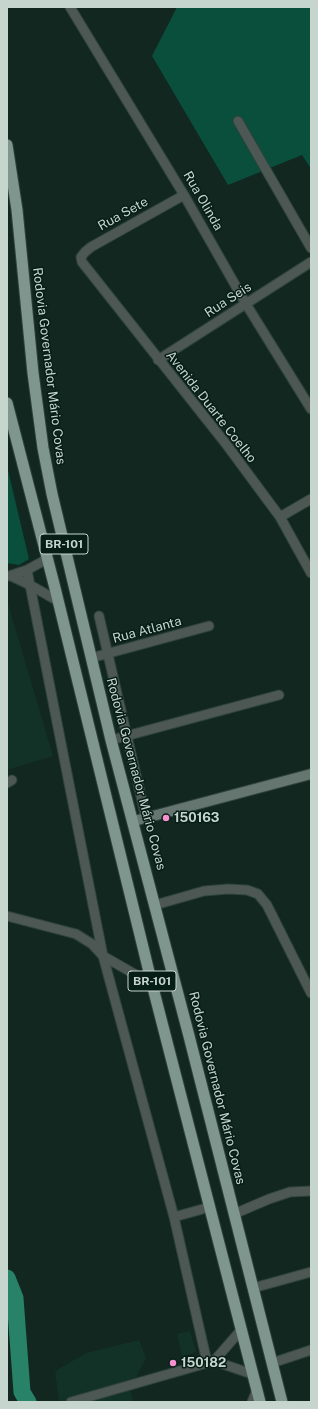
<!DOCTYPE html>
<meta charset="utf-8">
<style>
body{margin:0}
#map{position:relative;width:318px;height:1409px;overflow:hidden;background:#112720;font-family:"Public Sans",sans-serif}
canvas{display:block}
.frame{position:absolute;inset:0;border:8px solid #c7d5cf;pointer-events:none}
</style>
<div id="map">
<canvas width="318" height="1409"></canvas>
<div class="frame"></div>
</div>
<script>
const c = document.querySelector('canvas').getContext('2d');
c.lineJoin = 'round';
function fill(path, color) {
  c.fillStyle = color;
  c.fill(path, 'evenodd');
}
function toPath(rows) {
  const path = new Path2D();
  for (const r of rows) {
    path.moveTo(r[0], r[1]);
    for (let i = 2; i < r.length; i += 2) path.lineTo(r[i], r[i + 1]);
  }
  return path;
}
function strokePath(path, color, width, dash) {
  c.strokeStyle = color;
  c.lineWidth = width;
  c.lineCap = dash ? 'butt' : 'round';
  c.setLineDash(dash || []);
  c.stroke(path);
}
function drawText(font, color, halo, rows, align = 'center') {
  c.font = font + ' "Public Sans",sans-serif';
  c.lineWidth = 3;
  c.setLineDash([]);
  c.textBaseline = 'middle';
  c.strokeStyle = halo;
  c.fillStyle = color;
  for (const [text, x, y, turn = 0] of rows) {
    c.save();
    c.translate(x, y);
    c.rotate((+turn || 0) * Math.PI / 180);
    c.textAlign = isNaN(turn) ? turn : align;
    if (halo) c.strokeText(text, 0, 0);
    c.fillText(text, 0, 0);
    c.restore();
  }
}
fill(toPath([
 [7,600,53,756,7,770],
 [190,1331,196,1352,182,1356,177,1334],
 [139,1340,146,1358,130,1389,133,1402,59,1402,55,1371,86,1353]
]), '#123127');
fill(toPath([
 [177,7,311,7,311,169,302,155,228,185,152,56],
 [7,466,29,559,19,565,7,563]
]), '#0a4e3c');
strokePath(toPath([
 [7,1278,15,1298,22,1392,28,1402]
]), '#288268', 17);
const minor = toPath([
 [70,7,184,195,246,304,311,409],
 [238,121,311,248],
 [184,195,91,247,85,252,81,257,82,262,226,444,280,517,311,573],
 [158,360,311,262],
 [280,517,311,499],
 [27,570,103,956,174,1217,207,1362],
 [9,576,27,570,47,559],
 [11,576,30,585,58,601],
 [99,616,146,818],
 [91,658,209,626],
 [111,740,279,695],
 [7,783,12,780],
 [155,905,204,891,228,889,247,890,258,894,267,905,311,993],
 [7,916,76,934,92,944,103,956,152,984],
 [234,1214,269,1199,290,1192,311,1191],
 [174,1217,210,1207],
 [253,1288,311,1272],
 [214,1361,241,1330],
 [214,1361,252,1374],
 [272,1363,311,1350],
 [71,1402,214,1361],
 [252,1402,257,1390]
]);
const secondary = toPath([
 [134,821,311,774]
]);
const trunk = toPath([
 [7,145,17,210,33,373,43,448,52,494,111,740,189,1036,282,1402],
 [7,403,55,588,152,984,260,1402]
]);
strokePath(minor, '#2e433c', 11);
strokePath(secondary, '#2e433c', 12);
strokePath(trunk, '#2e433c', 13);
strokePath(minor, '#4d5753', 9);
strokePath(secondary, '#65756f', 10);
strokePath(trunk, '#7f968e', 11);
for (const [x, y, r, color] of [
 [166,818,4,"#f790ce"],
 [173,1363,4,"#f790ce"]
]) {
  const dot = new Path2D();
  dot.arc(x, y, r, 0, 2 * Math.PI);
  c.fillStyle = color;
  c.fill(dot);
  strokePath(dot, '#071e16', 1.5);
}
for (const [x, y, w] of [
 [64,544,48],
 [152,981,48]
]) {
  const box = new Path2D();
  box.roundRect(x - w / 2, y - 10, w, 20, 3);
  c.fillStyle = '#071e16';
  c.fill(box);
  strokePath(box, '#c7d5cf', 1);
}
drawText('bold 12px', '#c7d5cf', null, [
 ["BR-101",64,544],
 ["BR-101",152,981]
]);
drawText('13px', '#c7d5cf', '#071e16', [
 ["Rua Olinda",203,201,60],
 ["Rua Sete",123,214,-29],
 ["Rua Seis",228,300,-33],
 ["Rodovia Governador Mário Covas",49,366,83],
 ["Avenida Duarte Coelho",211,407,52],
 ["Rua Atlanta",147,630,-15],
 ["Rodovia Governador Mário Covas",136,774,75],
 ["Rodovia Governador Mário Covas",217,1088,76]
]);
drawText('bold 13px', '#c7d5cf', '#071e16', [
 ["150163",174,818],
 ["150182",181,1363]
], 'left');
</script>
